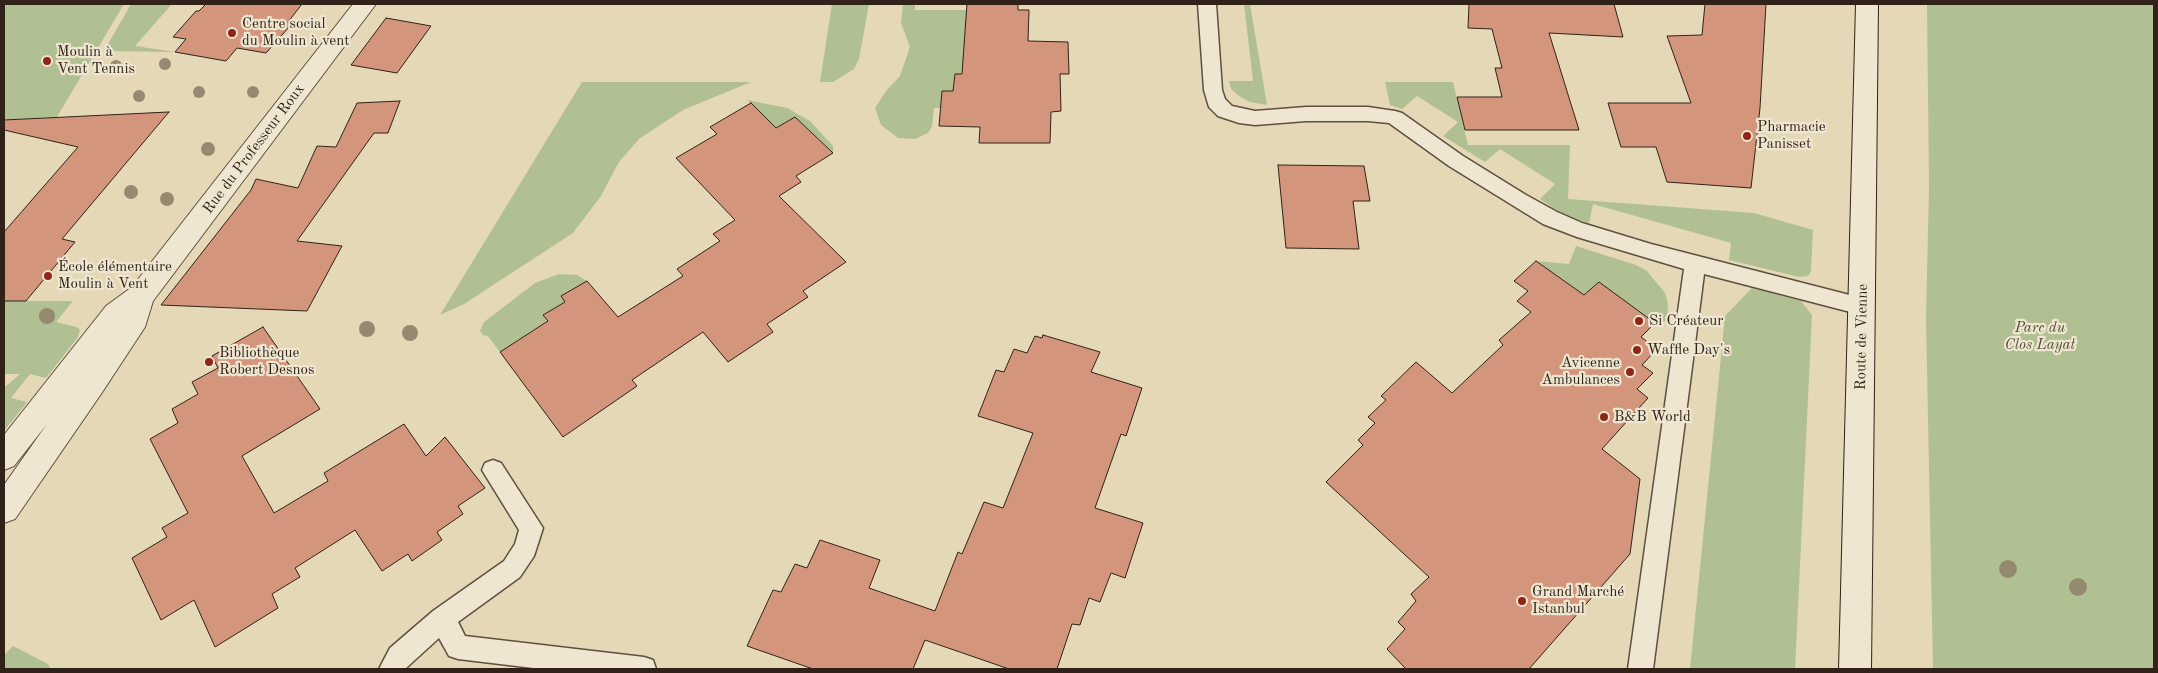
<!DOCTYPE html>
<meta charset="utf-8">
<style>
body{margin:0}
#map{position:relative;width:2158px;height:673px;overflow:hidden;background:#e5d8b6;font-family:"Old Standard TT",serif}
canvas{display:block}
.frame{position:absolute;inset:0;border:5px solid #302218;pointer-events:none}
</style>
<div id="map">
<canvas width="2158" height="673"></canvas>
<div class="frame"></div>
</div>
<script>
const c = document.querySelector('canvas').getContext('2d');
c.lineJoin = 'round';
function fill(path, color) {
  c.fillStyle = color;
  c.fill(path, 'evenodd');
}
function toPath(rows) {
  const path = new Path2D();
  for (const r of rows) {
    path.moveTo(r[0], r[1]);
    for (let i = 2; i < r.length; i += 2) path.lineTo(r[i], r[i + 1]);
  }
  return path;
}
function strokePath(path, color, width, dash) {
  c.strokeStyle = color;
  c.lineWidth = width;
  c.lineCap = dash ? 'butt' : 'round';
  c.setLineDash(dash || []);
  c.stroke(path);
}
function drawText(font, color, halo, rows, align = 'center') {
  c.font = font + ' "Old Standard TT",serif';
  c.lineWidth = 4.5;
  c.setLineDash([]);
  c.textBaseline = 'middle';
  c.strokeStyle = halo;
  c.fillStyle = color;
  for (const [text, x, y, turn = 0] of rows) {
    c.save();
    c.translate(x, y);
    c.rotate((+turn || 0) * Math.PI / 180);
    c.textAlign = isNaN(turn) ? turn : align;
    if (halo) c.strokeText(text, 0, 0);
    c.fillText(text, 0, 0);
    c.restore();
  }
}
fill(toPath([
 [4,4,124,4,57,117,4,120],
 [131,4,172,4,135,46,175,52,104,51],
 [832,4,869,4,859,59,854,69,833,82,820,82],
 [903,4,915,4,915,10,967,10,970,74,955,74,953,91,942,91,941,108,934,108,932,126,928,133,915,139,898,138,881,125,875,108,886,91,900,76,910,47,901,23],
 [1244,4,1250,4,1267,105,1250,102,1240,97,1231,89,1229,81,1253,81],
 [1927,4,2154,4,2154,669,1933,669,1926,318,1929,187],
 [582,82,751,82,683,110,639,139,619,162,601,196,573,233,464,304,440,315],
 [1385,82,1453,82,1468,145,1570,145,1568,199,1754,213,1813,230,1811,271,1808,276,1799,277,1729,260,1731,243,1593,204,1589,223,1567,217,1540,199,1555,184,1500,149,1485,162,1443,136,1458,122,1417,96,1402,109,1390,105],
 [747,100,787,108,810,121,833,146,833,153,795,117,776,128],
 [1576,246,1636,265,1647,271,1665,293,1668,304,1667,321,1655,323,1599,283,1584,295,1536,261,1569,264],
 [559,274,577,275,587,281,561,296,565,302,543,315,548,321,500,352,488,336,483,335,480,331,484,322,535,283],
 [1752,288,1801,301,1812,315,1795,669,1690,669,1725,316],
 [4,301,73,301,56,322,77,327,80,330,78,337,46,378,30,374,11,398,27,402,4,431,4,388,20,374,4,374],
 [13,646,48,664,50,669,4,669,4,655]
]), '#b0c092');
const building = toPath([
 [206,4,302,4,288,22,290,26,266,53,237,48,226,61,175,52,186,39,173,37,196,11,199,11,206,4],
 [967,4,1018,4,1018,10,1029,10,1028,41,1068,42,1069,74,1060,74,1061,111,1051,112,1050,143,979,143,980,127,939,126,942,91,953,91,955,74,962,74,967,4],
 [1469,4,1614,4,1623,37,1549,33,1579,130,1465,130,1457,97,1502,97,1495,68,1502,68,1492,29,1468,28,1469,4],
 [1705,4,1766,4,1760,108,1751,188,1667,182,1656,147,1621,147,1608,103,1691,103,1667,36,1702,35,1705,4],
 [386,18,431,26,397,73,351,65,386,18],
 [400,101,388,133,374,133,297,241,342,246,307,311,161,305,251,190,256,179,298,188,317,146,336,147,357,103,400,101],
 [751,103,776,128,795,117,833,153,796,176,801,182,779,196,846,262,803,291,808,297,767,324,773,332,728,362,703,332,632,380,637,386,563,437,500,352,548,321,543,315,565,302,561,296,587,281,618,317,683,276,677,269,720,241,713,234,735,220,676,158,717,134,710,127,751,103],
 [169,112,62,239,75,242,26,301,4,301,4,232,78,147,4,130,4,120,169,112],
 [1278,165,1364,166,1370,201,1353,201,1359,249,1286,248,1278,165],
 [1536,261,1584,295,1599,282,1655,323,1641,337,1657,349,1642,365,1653,373,1637,389,1648,398,1602,449,1640,479,1630,554,1529,669,1406,669,1387,649,1405,629,1398,622,1416,601,1411,594,1429,577,1326,482,1363,445,1358,440,1375,423,1368,417,1386,400,1381,396,1416,362,1452,393,1503,345,1499,340,1531,312,1517,301,1528,291,1514,281,1536,261],
 [263,327,320,409,242,456,274,513,328,481,324,473,404,424,426,456,445,437,485,488,458,506,463,514,437,532,442,540,412,561,408,554,382,571,355,530,295,568,300,577,272,594,278,608,215,647,194,600,161,620,132,558,167,537,162,528,188,513,150,439,178,423,172,409,198,394,192,382,218,368,212,356,263,327],
 [1043,335,1100,352,1091,372,1142,388,1126,436,1121,434,1095,508,1143,523,1125,578,1111,573,1100,602,1089,598,1080,625,1072,624,1057,669,1009,669,925,640,913,669,813,669,747,646,773,590,781,592,795,564,807,568,820,540,880,560,869,588,935,611,958,552,962,554,984,502,1003,508,1033,433,978,416,996,370,1004,372,1014,349,1027,353,1035,336,1042,338,1043,335]
]);
fill(building, '#d4957d');
strokePath(building, '#302218', 1);
const lane = toPath([
 [1198,4,1216,4,1222,90,1225,99,1232,106,1255,111,1306,107,1368,107,1395,111,1402,113,1463,156,1526,195,1557,212,1582,223,1651,244,1869,300,1872,306,1869,312,1862,315,1704,274,1653,669,1628,669,1684,269,1577,237,1543,224,1449,166,1389,123,1368,121,1306,121,1255,125,1239,123,1218,116,1209,107,1204,90,1198,4],
 [493,460,501,463,543,528,534,556,520,577,458,622,465,636,644,657,653,660,656,669,542,669,458,659,449,656,439,638,405,669,379,669,390,648,433,611,504,561,515,544,519,530,482,470,485,463,493,460]
]);
const street = toPath([
 [353,4,376,4,153,301,145,327,101,394,15,519,4,523,4,485,47,424,14,466,4,470,4,435,106,306,132,287,353,4]
]);
const secondary = toPath([
 [1856,4,1878,4,1871,669,1839,669,1856,4]
]);
strokePath(lane, '#5d5040', 3);
strokePath(street, '#5d5040', 2);
strokePath(secondary, '#302218', 2);
fill(lane, '#eee6d0');
fill(street, '#eee6d0');
fill(secondary, '#eee6d0');
c.fillStyle = '#938a70';
for (const [x, y, r] of [
 [165,64,6],
 [116,66,6],
 [199,92,6],
 [253,92,6],
 [139,96,6],
 [208,149,7],
 [131,192,7],
 [167,199,7],
 [47,316,8],
 [367,329,8],
 [410,333,8],
 [2008,569,9],
 [2078,587,9]
]) {
  c.beginPath();
  c.arc(x, y, r, 0, 2 * Math.PI);
  c.fill();
}
for (const [x, y, r, color] of [
 [232,33,5,"#8f2418"],
 [47,61,5,"#8f2418"],
 [1747,136,5,"#8f2418"],
 [48,276,5,"#8f2418"],
 [1639,321,5,"#8f2418"],
 [1637,350,5,"#8f2418"],
 [209,362,5,"#8f2418"],
 [1630,372,5,"#8f2418"],
 [1604,417,5,"#8f2418"],
 [1522,601,5,"#8f2418"]
]) {
  const dot = new Path2D();
  dot.arc(x, y, r, 0, 2 * Math.PI);
  c.fillStyle = color;
  c.fill(dot);
  strokePath(dot, '#eee6d0', 2);
}
drawText('15px', '#302218', '#eee6d0', [
 ["Centre social",242,24],
 ["du Moulin à vent",242,41],
 ["Moulin à",57,52],
 ["Vent Tennis",57,69],
 ["Pharmacie",1757,127],
 ["Panisset",1757,144],
 ["École élémentaire",58,267],
 ["Moulin à Vent",58,284],
 ["Si Créateur",1649,321],
 ["Waffle Day's",1647,350],
 ["Bibliothèque",219,353],
 ["Robert Desnos",219,370],
 ["Avicenne",1620,363,"right"],
 ["Ambulances",1620,380,"right"],
 ["B&B World",1614,417],
 ["Grand Marché",1532,592],
 ["Istanbul",1532,609]
], 'left');
drawText('15px', '#302218', '#eee6d0', [
 ["Rue du Professeur Roux",254,149,-53],
 ["Route de Vienne",1862,337,-89]
]);
drawText('italic 15px', '#504a36', '#eee6d0', [
 ["Parc du",2040,328],
 ["Clos Layat",2040,345]
]);
</script>
